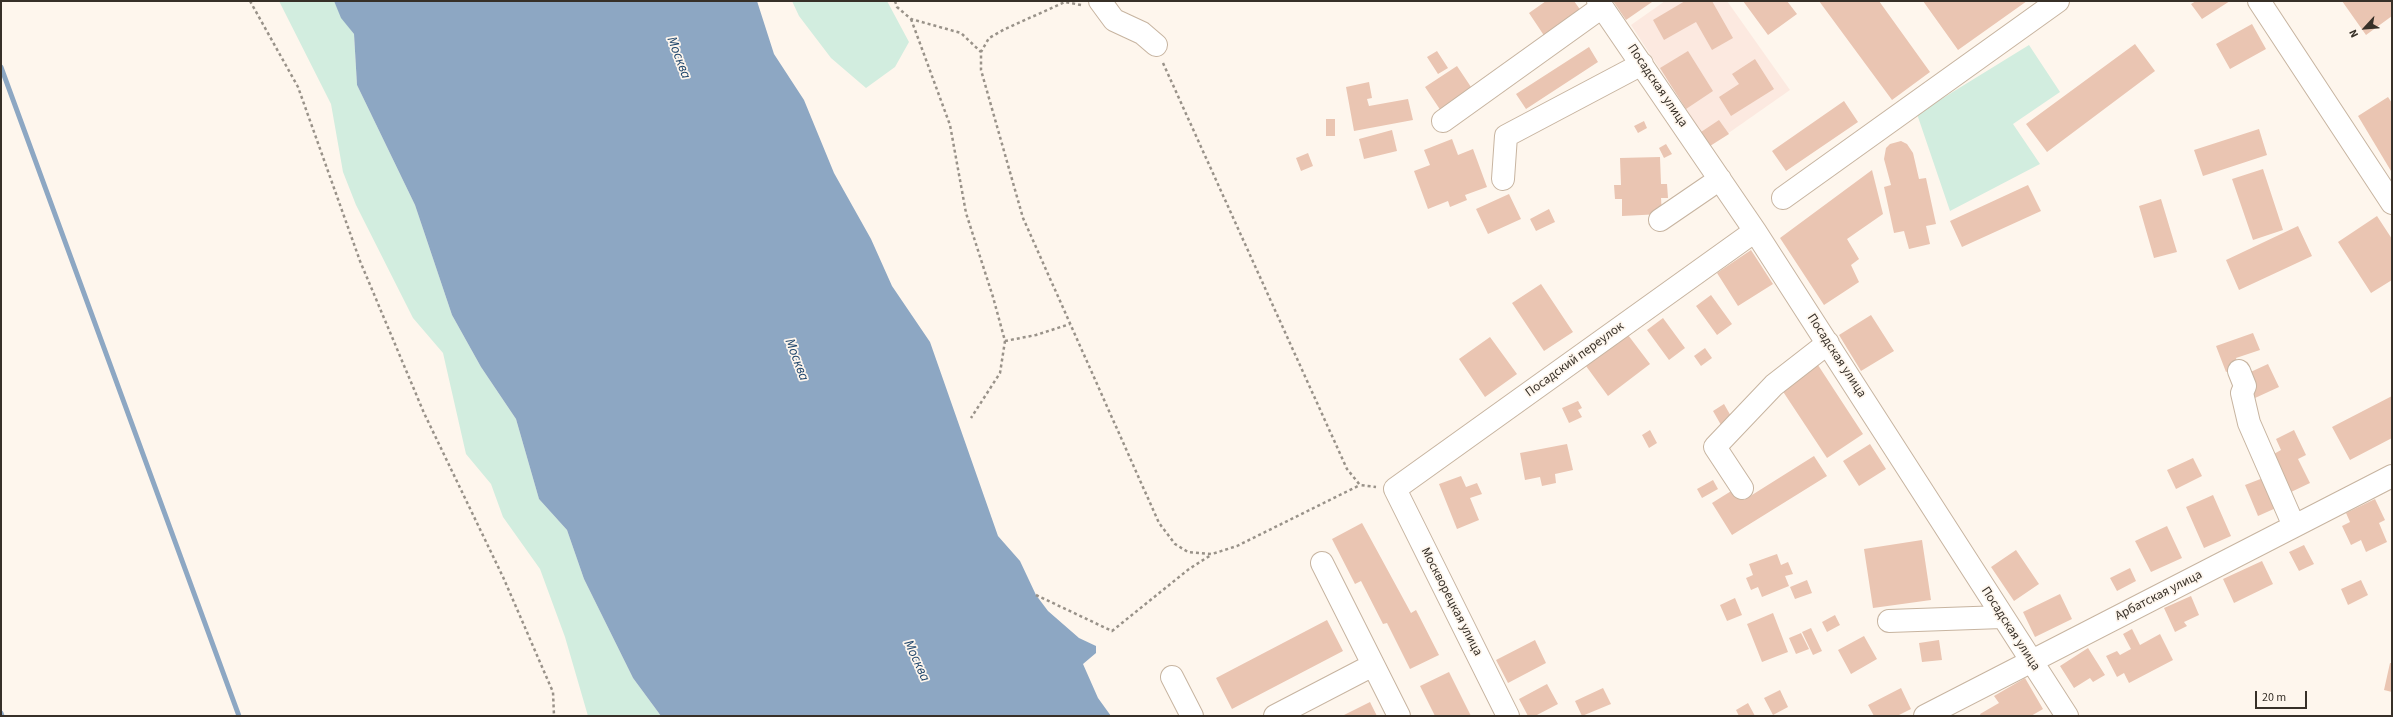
<!DOCTYPE html>
<meta charset="utf-8">
<style>
body{margin:0}
#map{position:relative;width:2393px;height:717px;overflow:hidden;background:#fef6ed;font-family:"Source Sans 3",sans-serif}
canvas{display:block}
.frame{position:absolute;inset:0;border:2px solid #373028;pointer-events:none}
.north{position:absolute;left:2345px;top:8px;width:40px;height:40px;-webkit-text-stroke:3px #fef6ed;paint-order:stroke;rotate:244deg;font-size:11px;font-weight:700;line-height:16px;text-align:center;color:#373028}
.north::after{content:'';display:block;margin:auto;width:14px;height:18px;background:#373028;clip-path:polygon(50% 0,100% 100%,50% 72%,0 100%)}
.scale{position:absolute;left:2255px;top:691px;width:52px;height:18px;box-sizing:border-box;border:2px solid #373028;border-top:0;padding-left:5px;font-size:12px;line-height:14px;white-space:nowrap;color:#373028;-webkit-text-stroke:3px #fef6ed;paint-order:stroke}
</style>
<div id="map">
<canvas width="2393" height="717"></canvas>
<div class="frame"></div>
<div class="north">N</div>
<div class="scale">20 m</div>
</div>
<script>
const c = document.querySelector('canvas').getContext('2d');
c.lineJoin = 'round';
function fill(path, color) {
  c.fillStyle = color;
  c.fill(path, 'evenodd');
}
function toPath(rows) {
  const path = new Path2D();
  for (const r of rows) {
    path.moveTo(r[0], r[1]);
    for (let i = 2; i < r.length; i += 2) path.lineTo(r[i], r[i + 1]);
  }
  return path;
}
function strokePath(path, color, width, dash) {
  c.strokeStyle = color;
  c.lineWidth = width;
  c.lineCap = dash ? 'butt' : 'round';
  c.setLineDash(dash || []);
  c.stroke(path);
}
function drawText(font, color, halo, rows, align = 'center') {
  c.font = font + ' "Source Sans 3",sans-serif';
  c.lineWidth = 3.5;
  c.setLineDash([]);
  c.textBaseline = 'middle';
  c.strokeStyle = halo;
  c.fillStyle = color;
  for (const [text, x, y, turn = 0] of rows) {
    c.save();
    c.translate(x, y);
    c.rotate((+turn || 0) * Math.PI / 180);
    c.textAlign = isNaN(turn) ? turn : align;
    if (halo) c.strokeText(text, 0, 0);
    c.fillText(text, 0, 0);
    c.restore();
  }
}
fill(toPath([
 [1665,1,1727,1,1790,90,1710,146,1631,25]
]), '#fce9e0');
fill(toPath([
 [279,1,334,1,342,18,354,34,357,85,415,205,452,315,481,367,516,419,539,499,567,530,584,579,633,678,661,716,588,716,565,637,540,569,503,517,491,484,466,454,443,353,413,318,356,205,343,172,331,104],
 [792,1,887,1,909,42,895,67,866,88,831,58,799,16],
 [2029,45,2060,92,2013,124,2040,164,1950,211,1917,114]
]), '#d2eddf');
fill(toPath([
 [334,1,757,1,774,54,804,100,834,173,871,239,892,286,930,342,998,536,1020,561,1036,595,1048,611,1079,638,1096,646,1096,653,1083,664,1098,698,1111,716,661,716,633,678,584,579,567,530,539,499,516,419,481,367,452,315,415,205,357,85,354,34,341,18]
]), '#8da7c3');
strokePath(toPath([
 [1,67,239,716],
 [1,713,2,716]
]), '#8da7c3', 5);
fill(toPath([
 [1546,1,1574,1,1584,15,1547,40,1529,13],
 [1613,1,1651,1,1652,2,1626,20],
 [1685,1,1712,1,1733,38,1712,50,1696,22,1664,40,1653,20],
 [1743,1,1787,1,1797,14,1768,35],
 [1819,1,1879,1,1930,72,1892,100],
 [1923,1,2027,1,1958,50],
 [2196,1,2230,1,2202,19,2191,4],
 [2342,1,2392,1,2392,16,2366,35],
 [2252,24,2266,49,2230,69,2216,44],
 [2135,44,2155,71,2047,152,2026,124],
 [1589,47,1598,62,1526,109,1516,94],
 [1437,51,1448,68,1438,74,1427,57],
 [1688,51,1713,91,1686,109,1660,68],
 [1755,59,1774,89,1731,116,1719,97,1739,84,1732,74],
 [1457,66,1475,93,1443,114,1425,87],
 [1369,82,1372,98,1367,99,1369,106,1408,99,1413,120,1354,131,1346,87],
 [2388,97,2392,103,2391,171,2358,116],
 [1844,101,1858,122,1786,171,1772,151],
 [1326,119,1335,119,1335,136,1326,136],
 [1719,120,1729,134,1710,146,1701,132],
 [1644,121,1647,128,1638,133,1634,126],
 [2259,129,2267,155,2203,176,2194,150],
 [1392,130,1397,151,1364,159,1359,139],
 [1452,139,1458,155,1473,149,1487,187,1465,195,1467,200,1450,207,1448,201,1428,209,1414,171,1430,165,1424,150],
 [1901,141,1907,144,1913,153,1919,179,1926,178,1936,224,1926,226,1930,244,1909,249,1904,231,1894,233,1884,187,1891,185,1884,159,1886,148,1890,144],
 [1666,144,1672,154,1664,158,1659,148],
 [1308,153,1313,166,1301,171,1296,158],
 [1660,157,1661,184,1667,184,1668,198,1661,198,1662,214,1622,216,1622,199,1615,199,1614,185,1621,185,1620,158],
 [2263,169,2283,230,2253,240,2232,179],
 [1872,170,1883,214,1847,239,1859,259,1851,265,1859,282,1824,305,1780,238],
 [2028,185,2041,211,1962,247,1950,221],
 [1509,194,1521,219,1488,234,1476,209],
 [2161,199,2177,252,2154,258,2139,206],
 [1549,209,1555,222,1536,231,1530,219],
 [2377,216,2392,239,2392,280,2371,293,2338,242],
 [2298,226,2312,256,2239,290,2226,260],
 [1751,250,1773,284,1738,306,1717,273],
 [1541,284,1573,332,1544,351,1512,303],
 [1711,295,1732,324,1717,335,1696,306],
 [1871,315,1894,351,1861,371,1839,335],
 [1663,318,1685,348,1669,360,1647,330],
 [2253,333,2260,350,2236,358,2239,367,2226,372,2216,346],
 [1628,335,1650,364,1608,396,1586,366],
 [1490,337,1517,374,1485,397,1459,359],
 [1705,348,1712,358,1701,366,1694,356],
 [1816,362,1863,434,1827,458,1780,387],
 [2268,364,2279,387,2255,398,2244,375],
 [2392,396,2392,438,2350,460,2332,427],
 [1578,401,1582,408,1578,410,1582,417,1569,423,1562,408],
 [1724,404,1732,418,1721,425,1713,411],
 [1650,430,1657,443,1649,448,1642,435],
 [2294,430,2306,455,2298,459,2310,483,2291,492,2272,455,2281,450,2276,439],
 [1567,444,1573,470,1555,474,1556,483,1542,486,1540,477,1525,480,1520,453],
 [1870,444,1886,469,1859,486,1843,461],
 [1814,456,1827,476,1732,535,1712,503,1736,488,1744,500],
 [2193,458,2202,476,2176,489,2167,470],
 [1461,476,1466,487,1477,483,1482,494,1470,498,1479,520,1457,529,1439,484],
 [2263,478,2276,508,2258,516,2245,485],
 [1713,480,1718,489,1702,498,1697,489],
 [2213,495,2231,536,2204,548,2186,507],
 [2375,499,2385,520,2379,523,2387,542,2366,552,2361,540,2351,545,2342,526,2350,522,2346,513],
 [1362,523,1411,613,1416,610,1439,655,1410,669,1387,623,1383,624,1361,581,1355,584,1332,539],
 [2167,526,2182,558,2151,572,2135,541],
 [1922,540,1931,600,1873,608,1864,549],
 [2304,545,2314,564,2299,571,2289,552],
 [2016,550,2039,584,2014,601,1991,567],
 [1777,554,1781,565,1788,562,1793,574,1785,576,1789,586,1762,597,1758,587,1751,590,1746,578,1753,575,1749,564],
 [2262,561,2273,584,2234,603,2223,579],
 [2130,568,2136,581,2117,591,2110,578],
 [1807,580,1812,593,1795,599,1790,587],
 [2361,580,2368,595,2348,605,2341,589],
 [2060,594,2072,619,2035,637,2023,612],
 [2191,596,2199,615,2184,622,2187,626,2175,632,2164,608],
 [1735,598,1742,615,1727,621,1720,605],
 [1773,613,1788,652,1762,662,1747,624],
 [1835,615,1840,625,1827,632,1822,622],
 [1327,620,1343,651,1232,709,1216,678],
 [1811,628,1822,651,1813,655,1802,632],
 [2132,629,2140,645,2160,634,2173,660,2129,683,2124,673,2117,677,2106,656,2117,651,2120,655,2131,649,2123,634],
 [1801,633,1809,649,1796,654,1789,638],
 [1864,636,1877,659,1851,674,1838,650],
 [1535,640,1546,663,1508,683,1496,660],
 [1939,640,1942,660,1922,662,1919,643],
 [2088,648,2105,675,2093,682,2090,678,2074,688,2060,666],
 [2390,663,2392,663,2392,692,2384,690],
 [1449,672,1471,716,1435,716,1420,686],
 [2025,678,2043,709,2031,716,1981,716,1980,714,1999,703,1994,696],
 [1547,684,1558,704,1535,716,1528,716,1519,699],
 [1603,688,1611,704,1582,716,1575,701],
 [1901,688,1911,709,1897,716,1874,716,1868,705],
 [1780,690,1788,707,1773,715,1764,698],
 [1370,702,1377,716,1342,716],
 [1748,703,1755,716,1739,716,1736,710]
]), '#eac5b2');
const minor = toPath([
 [1100,1,1114,20,1142,33,1156,45],
 [1598,1,1755,231,2067,716],
 [2259,1,2392,203],
 [1443,121,1602,7],
 [1503,179,1506,136,1642,64],
 [1783,198,2058,1],
 [1660,220,1720,179],
 [2239,371,2245,386,2242,393,2249,423,2294,526],
 [1742,488,1715,447,1774,385,1828,343],
 [1322,563,1399,716],
 [1889,621,2002,617],
 [1172,677,1192,716],
 [1275,716,1373,665],
 [1508,716,1395,489,1755,231],
 [1925,716,2392,476]
]);
strokePath(minor, '#c7b4a0', 24);
strokePath(toPath([
 [250,1,298,87,360,261,424,413,503,577,553,692,554,716],
 [895,1,897,7,911,19,961,33,981,52],
 [1081,5,1065,2,1005,29,989,38,981,52,981,70,1023,218,1159,523,1175,544,1188,552,1212,554,1237,546,1360,485],
 [911,19,950,125,966,213,993,297,1005,341,1000,373,971,418],
 [1163,63,1347,469,1360,485,1376,487],
 [1005,341,1036,335,1070,324],
 [1036,595,1112,631,1189,569,1211,555]
]), '#999289', 2.5, [3, 3]);
strokePath(minor, '#fff', 22);
drawText('13px', '#373028', '#fef6ed', [
 ["Посадская улица",1657,86,56],
 ["Посадская улица",1836,356,57],
 ["Посадский переулок",1575,360,-36],
 ["Арбатская улица",2159,596,-27],
 ["Москворецкая улица",1451,602,63],
 ["Посадская улица",2010,629,57]
]);
drawText('italic 14px', '#1e456b', '#fef6ed', [
 ["Москва",678,58,69],
 ["Москва",796,360,69],
 ["Москва",916,661,65]
]);
</script>
